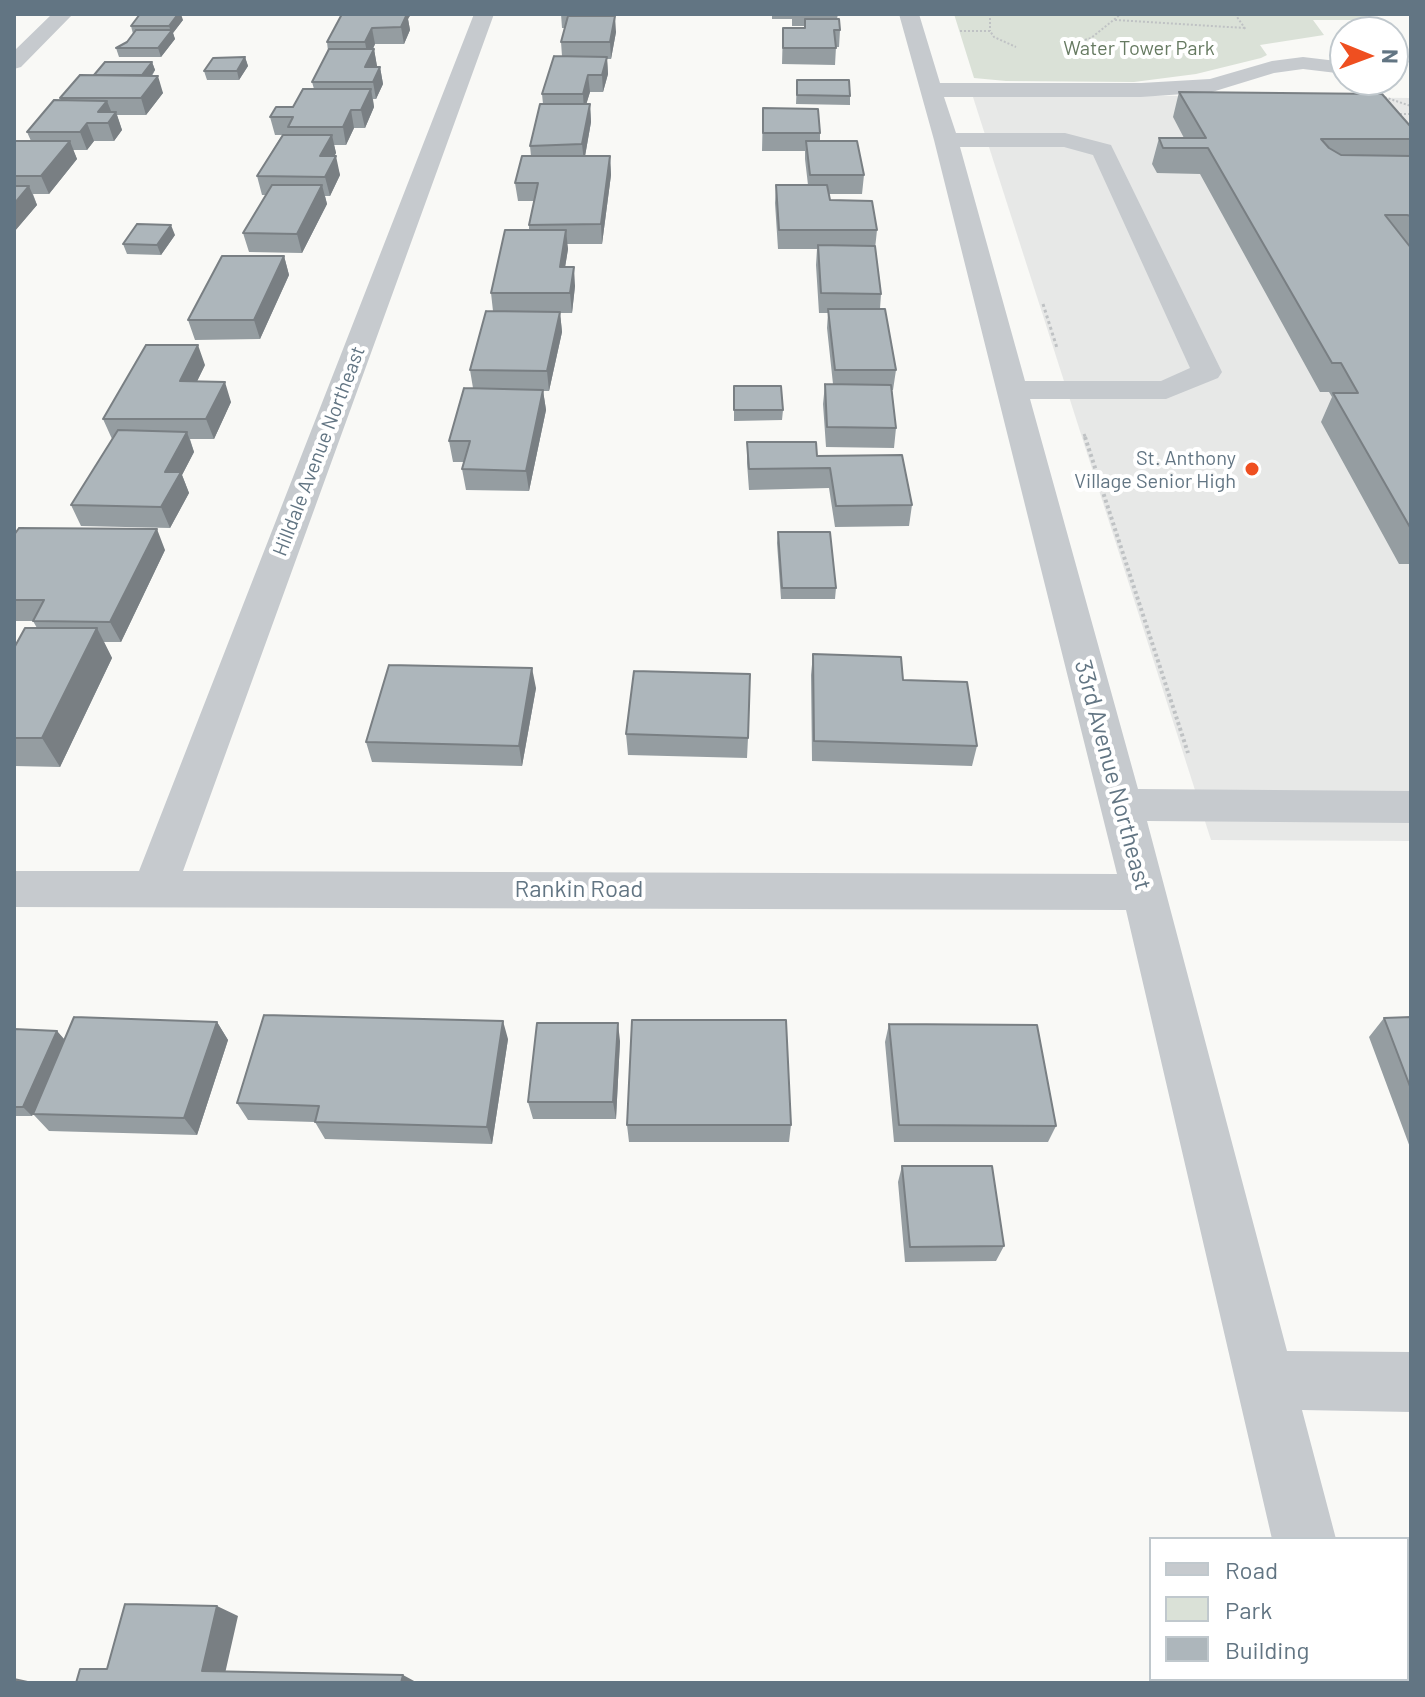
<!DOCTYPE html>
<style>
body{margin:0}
#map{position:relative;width:1425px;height:1697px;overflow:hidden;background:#f9f9f6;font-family:Barlow,sans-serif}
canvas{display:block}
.frame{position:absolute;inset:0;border:16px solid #627583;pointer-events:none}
.legend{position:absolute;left:1149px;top:1537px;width:260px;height:144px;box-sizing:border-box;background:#fff;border:2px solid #c0c8cd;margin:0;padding:10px 14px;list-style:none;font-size:24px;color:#627583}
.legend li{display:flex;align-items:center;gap:16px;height:40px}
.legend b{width:40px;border:2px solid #c0c8cd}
.north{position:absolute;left:1329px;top:16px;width:80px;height:80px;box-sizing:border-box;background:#fff;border:2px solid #c0c8cd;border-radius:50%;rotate:91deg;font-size:22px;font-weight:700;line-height:32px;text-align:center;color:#627583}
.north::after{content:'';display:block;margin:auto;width:28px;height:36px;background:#ef4f20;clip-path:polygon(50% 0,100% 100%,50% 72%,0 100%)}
</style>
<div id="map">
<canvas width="1425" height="1697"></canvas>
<div class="frame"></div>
<ul class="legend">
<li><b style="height:10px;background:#c6cace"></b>Road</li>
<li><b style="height:22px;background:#dae1d7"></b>Park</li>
<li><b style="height:22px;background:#adb6bb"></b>Building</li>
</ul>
<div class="north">N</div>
</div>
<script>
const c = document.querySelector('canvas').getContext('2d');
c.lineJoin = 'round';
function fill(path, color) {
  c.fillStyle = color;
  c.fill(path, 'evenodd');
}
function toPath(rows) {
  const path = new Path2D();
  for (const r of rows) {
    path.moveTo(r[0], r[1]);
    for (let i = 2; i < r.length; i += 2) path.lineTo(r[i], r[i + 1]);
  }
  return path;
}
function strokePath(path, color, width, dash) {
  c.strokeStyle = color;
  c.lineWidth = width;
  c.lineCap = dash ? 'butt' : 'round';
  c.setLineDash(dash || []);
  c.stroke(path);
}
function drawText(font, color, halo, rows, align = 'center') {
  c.font = font + ' Barlow,sans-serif';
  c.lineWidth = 8;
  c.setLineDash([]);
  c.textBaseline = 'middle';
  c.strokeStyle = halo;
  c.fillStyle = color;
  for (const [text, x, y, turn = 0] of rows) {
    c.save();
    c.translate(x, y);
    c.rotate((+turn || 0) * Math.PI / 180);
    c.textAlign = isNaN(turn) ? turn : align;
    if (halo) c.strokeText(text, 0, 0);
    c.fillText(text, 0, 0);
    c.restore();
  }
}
fill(toPath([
 [972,94,1411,98,1411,841,1211,840]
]), '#e7e8e7');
fill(toPath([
 [954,14,1365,14,1371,20,1313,20,1324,35,1260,45,1267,55,1261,58,1196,74,1134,82,1006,81,974,78]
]), '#dae1d7');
strokePath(toPath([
 [990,14,990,31],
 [1235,14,1246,30],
 [1115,20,1245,28],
 [960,31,990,31,994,37,1016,47],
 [1062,47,1091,38,1121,14],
 [1393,57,1411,62],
 [1381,96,1411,106],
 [1396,114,1411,114]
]), '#bfc2c4', 2, [2, 2]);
strokePath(toPath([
 [1043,304,1057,348],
 [1084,434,1086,439]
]), '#bfc2c4', 3, [3, 3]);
strokePath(toPath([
 [1085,437,1188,753]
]), '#bfc2c4', 4, [3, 3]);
fill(toPath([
 [52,14,73,14,21,67,14,69,14,51,52,14],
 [474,14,494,14,183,871,1117,874,934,140,899,14,919,14,940,83,1141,83,1210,79,1272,61,1303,57,1345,62,1345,74,1303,69,1274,73,1212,92,1141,97,944,97,956,133,1065,133,1111,145,1222,372,1218,378,1166,399,1030,399,1138,789,1411,791,1411,823,1147,821,1287,1351,1411,1352,1411,1412,1302,1410,1336,1539,1272,1539,1126,910,14,907,14,871,139,871,474,14],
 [960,147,1064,147,1093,155,1190,368,1161,381,1025,381,960,147],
 [1308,1679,1376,1679,1377,1683,1309,1683,1308,1679]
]), '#c6cace');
fill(toPath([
 [342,14,411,14,408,19,410,30,404,44,375,44,373,49,374,49,377,67,380,67,383,84,376,99,373,99,374,107,365,128,354,128,346,145,334,145,336,153,334,156,340,175,330,196,325,196,327,204,302,253,249,252,243,233,266,195,262,195,257,176,282,135,275,135,270,117,293,107,314,89,312,82,328,51,327,42],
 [561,14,606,14,606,16,616,32,611,59,607,59,608,74,603,92,590,92,586,104,590,104,591,122,585,156,610,156,611,175,602,244,567,244,568,249,565,267,575,286,572,313,560,313,562,332,549,391,543,391,546,410,529,491,466,490,462,469,464,462,453,462,449,441,473,388,470,370,493,311,491,293,529,230,529,225,534,201,518,201,515,183,531,156,530,146,543,104,542,94,562,56,561,42,565,28,562,28],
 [772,14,838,14,837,19,840,30,839,47,836,47,835,65,782,64,783,28,804,28,804,26,792,26,792,19,772,19],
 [183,20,173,33,175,39,161,57,119,57,116,48,127,42,133,34,131,26],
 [245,57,248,66,239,80,207,80,204,71],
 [152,62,155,70,152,76,163,93,146,115,117,115,122,130,114,141,94,141,87,150,73,150,77,159,49,194,33,194,37,205,14,232,14,143,31,141,27,132,61,100,60,98,94,75],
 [797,80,850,96,850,105,796,104],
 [1179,92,1411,127,1411,247,1410,247,1411,248,1411,564,1399,564,1321,422,1332,397,1329,392,1320,392,1200,174,1157,173,1152,164,1159,138,1184,138,1173,117],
 [763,108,820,133,820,141,864,175,862,194,829,194,830,200,877,230,875,249,881,294,880,309,896,370,893,390,892,390,896,428,894,448,826,447,823,404,825,384,833,384,827,328,828,313,819,313,816,265,817,249,778,249,775,203,776,185,808,185,805,159,805,151,762,151],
 [175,235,161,255,127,254,123,244],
 [284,256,289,275,260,339,195,340,188,320],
 [205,365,197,381,231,402,214,439,190,439,194,452,182,475,189,493,170,528,81,526,71,505,112,439,103,419],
 [734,386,783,410,782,420,734,421],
 [747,442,817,456,912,505,909,526,835,527,829,488,749,490,747,463],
 [778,532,836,588,835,599,781,599,777,543],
 [14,535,165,550,121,642,104,642,112,658,60,767,14,766,14,648,37,628,33,621,14,621],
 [813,654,903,680,977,746,972,766,812,761,811,675],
 [536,688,522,766,372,762,366,742],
 [626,734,748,738,747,758,628,755],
 [1411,1017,1411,1150,1369,1037,1384,1018],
 [217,1022,228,1040,197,1135,49,1131,33,1114,53,1067,32,1116,14,1116,14,1029,57,1031,64,1040],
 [889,1024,1056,1126,1048,1142,894,1142,885,1042],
 [508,1039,492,1144,325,1139,315,1122,248,1120,237,1103],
 [620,1041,616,1119,533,1119,528,1102],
 [627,1125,791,1125,789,1142,629,1142],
 [902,1166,1004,1246,996,1261,905,1262,898,1182]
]), '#959da1');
fill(toPath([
 [178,14,181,14,183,20,173,33,175,39,161,57,158,48,171,32,169,26],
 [404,14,411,14,408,19,410,30,404,44,401,27],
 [615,16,616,32,611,59,610,42],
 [372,28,375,44,368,59,365,42],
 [374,49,377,66,370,82,365,67],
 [245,57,248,66,239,80,237,71],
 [607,57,608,74,603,92,602,75],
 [152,62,155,70,144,86,141,77],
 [380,67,383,84,376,99,373,82],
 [588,75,590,92,584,112,583,94],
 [158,76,163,93,146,115,141,98],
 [371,89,374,107,365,128,361,110],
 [107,101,113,116,116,112,122,130,114,141,108,123,98,112],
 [590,104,591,122,584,162,582,144],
 [351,110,354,128,346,145,343,127],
 [87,123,94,141,87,150,80,132],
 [332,135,336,153,325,175,320,156],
 [70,141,77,159,49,194,41,176],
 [336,156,340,175,330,196,325,177],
 [610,156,611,175,602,244,601,224],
 [322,185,327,204,302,253,297,234],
 [29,186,37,205,14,232,14,204],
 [171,225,175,235,161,255,157,245],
 [566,230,568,249,562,286,560,267],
 [284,256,289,275,260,339,254,320],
 [574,267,575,286,572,313,570,293],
 [560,312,562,332,549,391,547,371],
 [198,345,205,365,187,402,180,381],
 [225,382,231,402,214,439,206,419],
 [543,390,546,410,529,491,526,471],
 [187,432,194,452,182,475,189,493,170,528,161,507,165,472],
 [157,529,165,550,121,642,110,622],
 [97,628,112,658,60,767,42,738],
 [532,668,536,688,522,766,519,746],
 [503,1021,508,1039,492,1144,487,1127],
 [217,1022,228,1040,197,1135,184,1118],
 [618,1023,620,1041,616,1119,613,1102],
 [57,1031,65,1040,32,1116,23,1107],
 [217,1606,238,1616,224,1678,202,1671],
 [403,1675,416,1682,416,1683,401,1683],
 [14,1678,37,1683,14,1683]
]), '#797f83');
const building = toPath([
 [140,14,178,14,169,26,131,26,140,14],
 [342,14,407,14,401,27,372,28,365,42,327,42,342,14],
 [568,16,615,16,610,42,561,42,568,16],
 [805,19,839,19,840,30,834,30,836,48,783,48,783,28,805,28,805,19],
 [136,30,172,30,158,48,116,48,127,42,136,30],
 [329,49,374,49,365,67,380,67,373,82,312,82,329,49],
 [554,56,607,57,602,75,588,75,583,94,542,94,554,56],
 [245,57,237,71,204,71,213,58,245,57],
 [105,62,152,62,142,75,94,75,105,62],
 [80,75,158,76,141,98,60,98,80,75],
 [797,80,849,80,850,96,797,95,797,80],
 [303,89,371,89,361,110,351,110,343,127,288,127,293,117,270,117,276,107,293,107,303,89],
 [1179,92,1382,94,1411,127,1411,139,1321,139,1329,148,1341,155,1411,156,1411,216,1407,215,1385,215,1411,248,1411,529,1333,393,1358,393,1341,363,1332,363,1208,148,1163,148,1159,138,1206,138,1179,92],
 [54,100,107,101,98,112,116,112,108,123,87,123,80,132,27,132,54,100],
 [540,104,590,104,582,144,530,146,540,104],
 [763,108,818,109,820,133,763,133,763,108],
 [283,135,332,135,320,156,336,156,325,177,257,176,283,135],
 [15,141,70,141,41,176,14,176,14,143,15,141],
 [806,141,857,141,864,175,810,175,806,141],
 [522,156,610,156,601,224,529,225,538,183,515,183,522,156],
 [272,185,322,185,297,234,243,233,272,185],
 [776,185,827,185,830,200,872,201,877,230,779,230,776,185],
 [14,186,29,186,14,204,14,186],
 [137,224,171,225,157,245,123,244,137,224],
 [505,230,566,230,560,267,574,267,570,293,491,293,505,230],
 [818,245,875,246,881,294,821,293,818,245],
 [222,256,284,256,254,320,188,320,222,256],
 [828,309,885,309,896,370,835,370,828,309],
 [486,311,560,312,547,371,470,370,486,311],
 [146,345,198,345,180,381,225,382,206,419,103,419,146,345],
 [825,384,891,385,896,428,827,427,825,384],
 [734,386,781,386,783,410,734,410,734,386],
 [464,388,543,390,526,471,462,469,470,441,449,441,464,388],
 [118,430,187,432,165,472,181,472,161,507,71,505,118,430],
 [747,442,816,442,817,456,902,455,912,505,836,506,830,468,749,469,747,442],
 [19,528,157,529,110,622,33,621,44,600,14,600,14,535,19,528],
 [778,532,830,532,836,588,782,588,778,532],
 [25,628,97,628,42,738,14,738,14,648,25,628],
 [813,654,901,657,903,680,967,682,977,746,814,741,813,654],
 [389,665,532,668,519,746,366,742,389,665],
 [634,671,750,674,748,738,626,734,634,671],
 [264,1015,503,1021,487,1127,315,1122,319,1106,237,1103,264,1015],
 [74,1017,217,1022,184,1118,33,1114,74,1017],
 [1411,1017,1411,1089,1384,1018,1411,1017],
 [632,1020,786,1020,791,1125,627,1125,632,1020],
 [537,1023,618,1023,613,1102,528,1102,537,1023],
 [889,1024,1037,1025,1056,1126,899,1125,889,1024],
 [14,1029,57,1031,23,1107,14,1107,14,1029],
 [902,1166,992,1166,1004,1246,910,1247,902,1166],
 [125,1604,217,1606,202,1671,403,1675,401,1683,76,1683,80,1669,107,1669,125,1604]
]);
fill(building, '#adb6bb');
strokePath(building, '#797f83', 2);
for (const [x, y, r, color] of [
 [1252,469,8,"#ef4f20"]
]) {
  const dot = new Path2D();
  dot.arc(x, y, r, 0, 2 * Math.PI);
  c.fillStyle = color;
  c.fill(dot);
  strokePath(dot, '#fff', 3);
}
drawText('20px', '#667a61', '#fff', [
 ["Water Tower Park",1139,48]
]);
drawText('20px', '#627583', '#fff', [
 ["Hilldale Avenue Northeast",319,451,-69]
]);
drawText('20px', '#627583', '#fff', [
 ["St. Anthony",1236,458],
 ["Village Senior High",1236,481]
], 'right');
drawText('24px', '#627583', '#fff', [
 ["33rd Avenue Northeast",1113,775,75],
 ["Rankin Road",579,889]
]);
</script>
